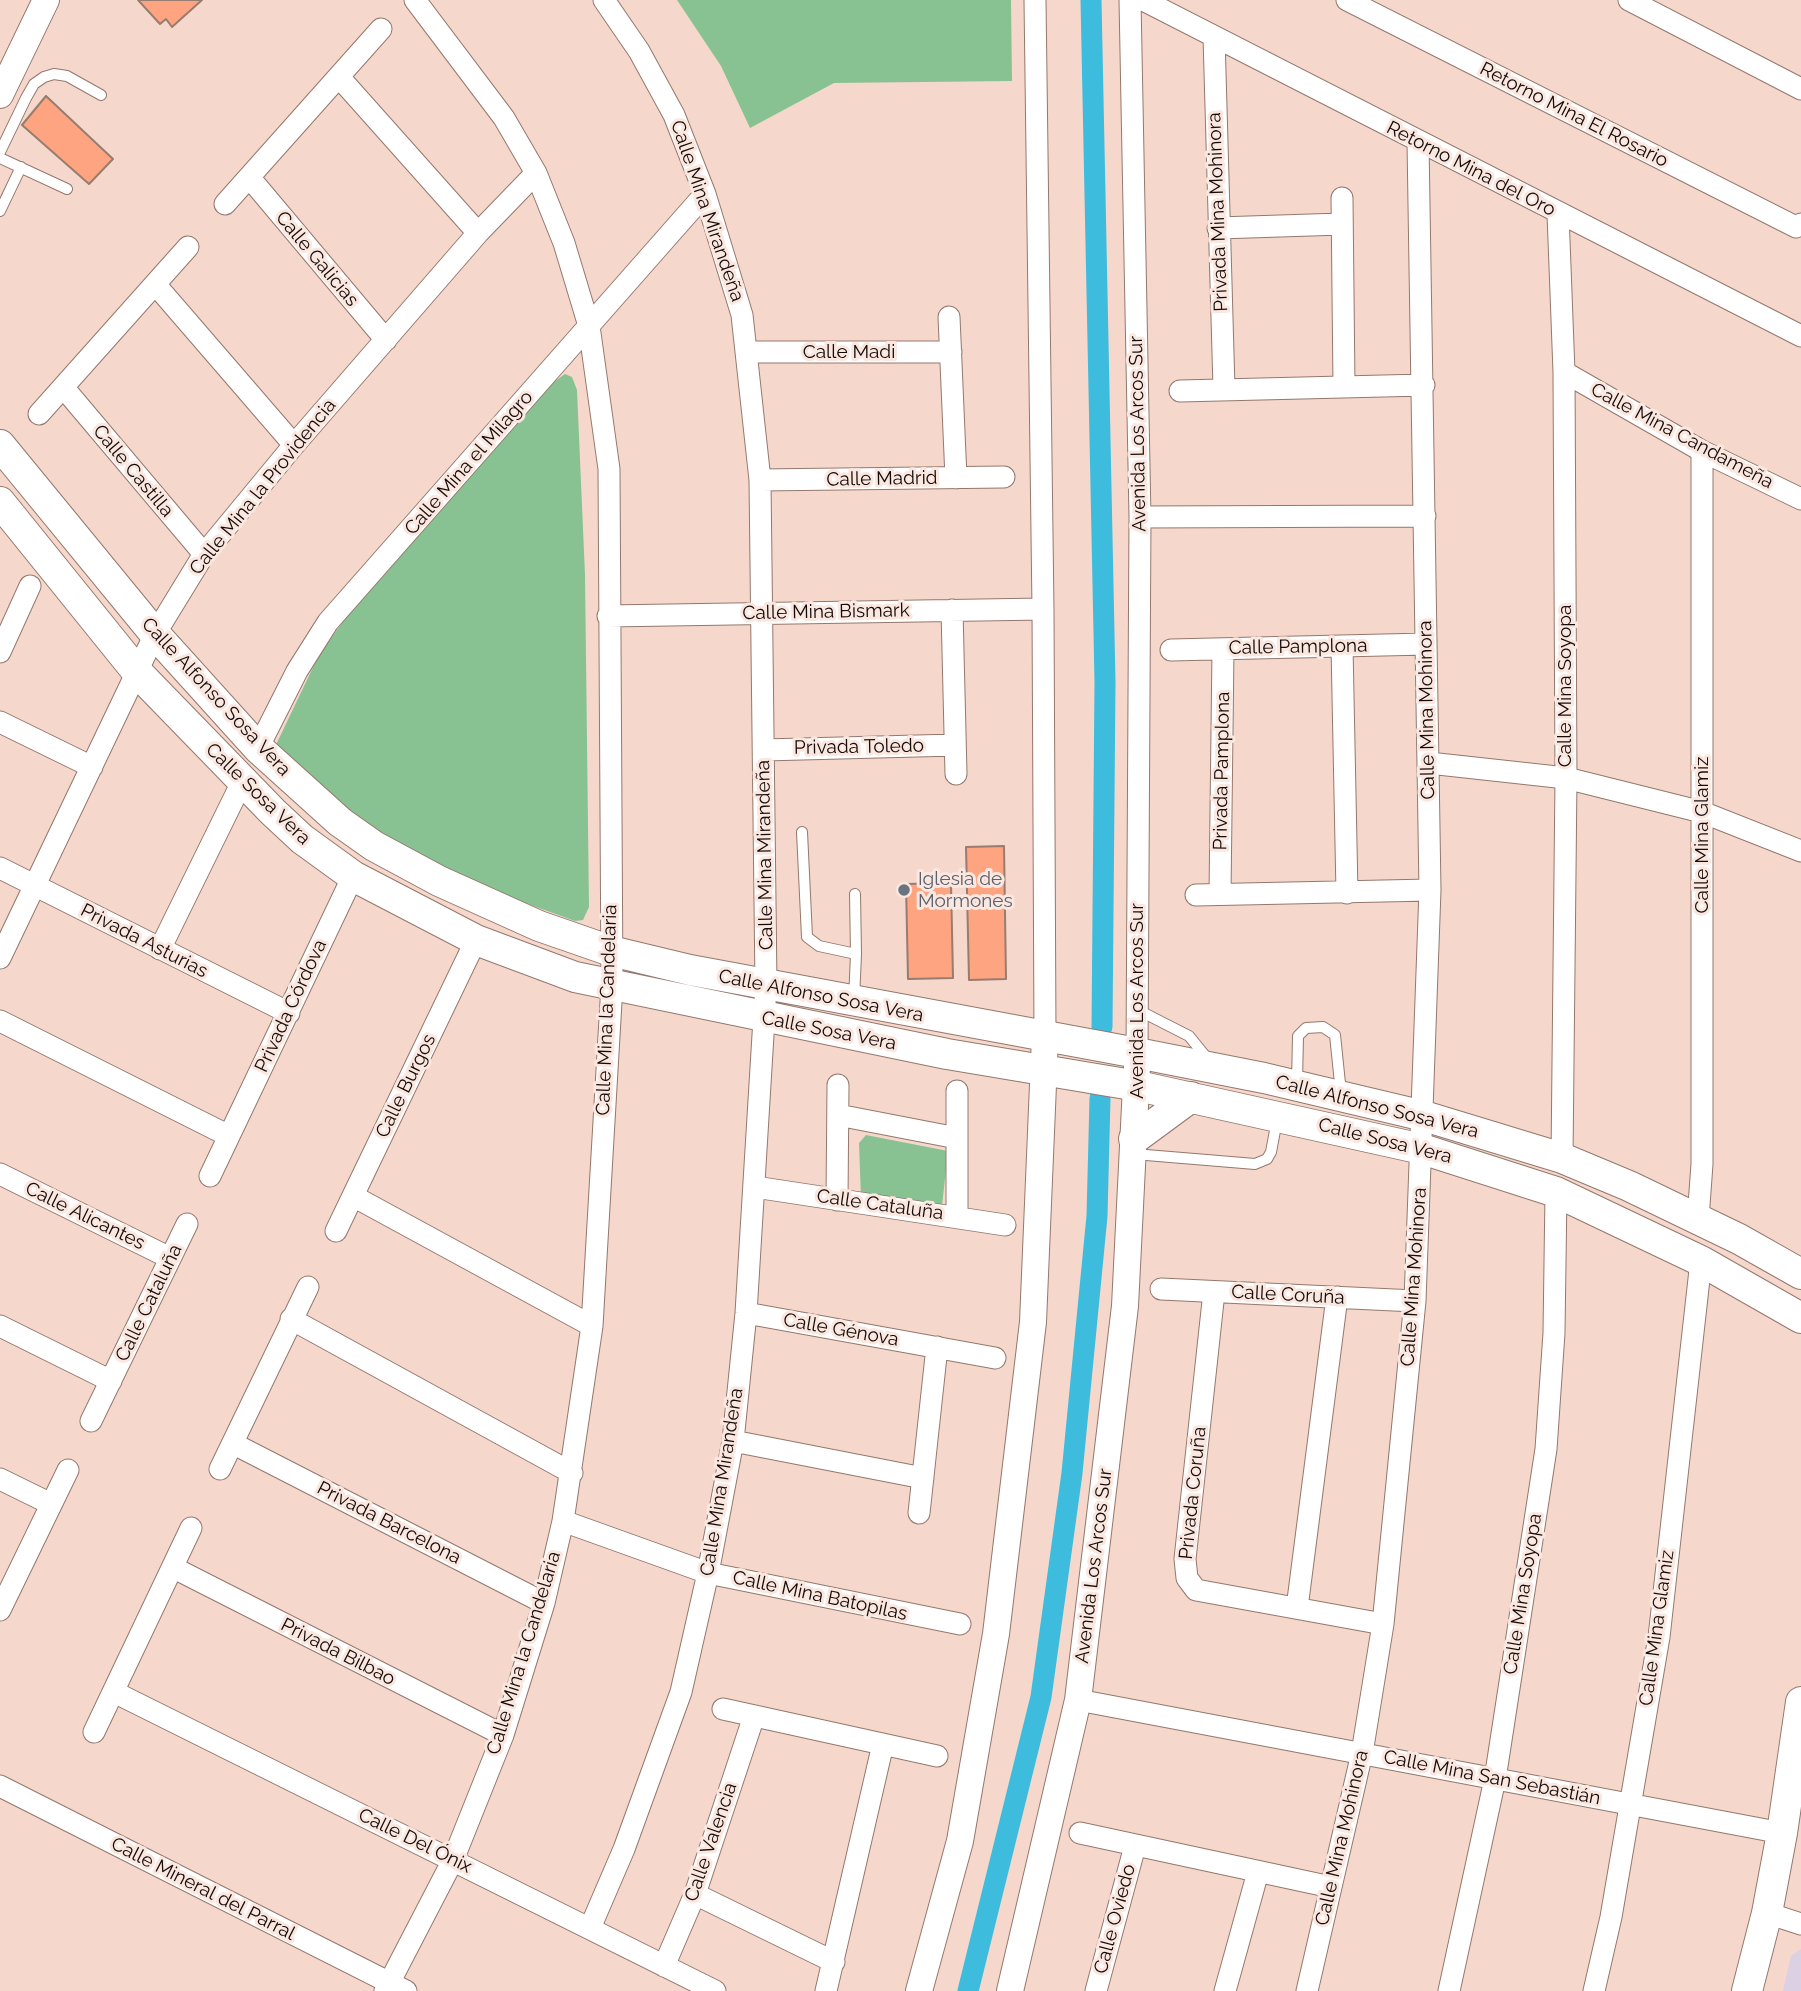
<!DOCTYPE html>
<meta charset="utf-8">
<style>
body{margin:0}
canvas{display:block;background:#f6d7cb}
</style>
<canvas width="1801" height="1991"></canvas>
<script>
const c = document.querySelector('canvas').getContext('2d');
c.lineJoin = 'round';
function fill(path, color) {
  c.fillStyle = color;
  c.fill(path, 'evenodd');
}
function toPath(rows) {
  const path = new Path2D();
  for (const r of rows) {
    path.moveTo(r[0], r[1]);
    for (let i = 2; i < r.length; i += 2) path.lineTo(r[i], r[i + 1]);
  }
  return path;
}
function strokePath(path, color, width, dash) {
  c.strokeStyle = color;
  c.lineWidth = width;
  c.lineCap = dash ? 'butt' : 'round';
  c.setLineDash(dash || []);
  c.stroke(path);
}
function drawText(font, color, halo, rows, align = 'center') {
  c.font = font + ' Raleway,sans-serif';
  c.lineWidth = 6;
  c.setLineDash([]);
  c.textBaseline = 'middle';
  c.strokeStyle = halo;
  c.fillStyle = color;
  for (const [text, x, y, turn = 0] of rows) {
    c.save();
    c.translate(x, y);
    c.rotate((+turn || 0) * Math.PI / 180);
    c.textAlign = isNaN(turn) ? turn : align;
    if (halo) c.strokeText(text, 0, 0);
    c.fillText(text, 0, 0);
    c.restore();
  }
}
fill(toPath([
 [1801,1949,1801,1991,1783,1991,1791,1956]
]), '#dcd0e4');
fill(toPath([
 [677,0,1011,0,1012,81,834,83,750,128,721,66],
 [565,374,572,377,577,390,585,575,589,907,583,920,575,921,481,887,355,819,272,753,317,659,348,614,551,384],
 [866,1135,948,1151,942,1206,861,1198,859,1143]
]), '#89c292');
strokePath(toPath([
 [1091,0,1105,682,1102,1027],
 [968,1991,1041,1697,1072,1473,1097,1216,1100,1098]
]), '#3ebcde', 21);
const building = toPath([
 [138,0,202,0,172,27,166,19,160,24,138,0],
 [46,96,113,159,89,184,22,125,46,96],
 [1004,846,1006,979,969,980,966,847,1004,846],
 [951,883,953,978,908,979,906,884,951,883]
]);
fill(building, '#fea480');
strokePath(building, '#977c71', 2);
const service = toPath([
 [0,152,26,98,34,84,44,77,54,74,67,76,101,95],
 [0,158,67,189],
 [0,211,21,167],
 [802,832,807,937,819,946,856,954,854,1000],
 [855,894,856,954],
 [1138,1010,1189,1036,1211,1063],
 [1297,1082,1298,1036,1306,1028,1323,1027,1335,1035,1341,1093],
 [1134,1154,1255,1164,1267,1159,1271,1152,1277,1120]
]);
const minor = toPath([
 [1035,0,1043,609,1045,1037],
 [1130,0,1140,517,1137,1053],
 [1143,0,1801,336],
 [1347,0,1796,227,1801,224],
 [1629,0,1801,89],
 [1214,37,1224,388],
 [339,77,478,233],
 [249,177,386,340],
 [1342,198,1344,386],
 [225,204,381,29],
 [1558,214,1564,372,1566,778,1562,1158],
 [1218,228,1342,224],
 [155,284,294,445],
 [949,317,956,478],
 [748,352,951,352],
 [1564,372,1702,451,1801,499],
 [63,387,204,554],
 [1180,391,1424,385],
 [39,414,188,247],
 [760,480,1004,477],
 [1140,517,1425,516],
 [952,610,956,774],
 [608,616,1043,609],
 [1342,646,1347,893],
 [1171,650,1426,644],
 [0,652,30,586],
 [0,722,92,767],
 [258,748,297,671,328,622,705,194],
 [764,750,955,745],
 [1429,763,1566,778,1702,812,1801,851],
 [0,868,289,1013],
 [1220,894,1223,649],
 [1196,895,1430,890],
 [160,949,242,782],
 [0,958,155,634,204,554,294,445,478,233,536,173],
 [0,1021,229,1136],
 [838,1115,957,1138],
 [0,1174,170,1258],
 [210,1176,353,876],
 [755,1187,1005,1225],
 [353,1196,592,1326],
 [837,1200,838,1085],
 [957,1216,957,1091],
 [1698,1219,1702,1164,1702,451],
 [336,1231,476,940],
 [1161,1289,1415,1301],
 [1214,1292,1185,1559,1187,1578,1196,1590,1383,1624],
 [746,1313,995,1358],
 [291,1319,572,1473],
 [0,1326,111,1381],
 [91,1421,187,1224],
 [733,1441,923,1478],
 [234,1444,544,1603],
 [220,1469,308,1287],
 [0,1479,51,1504],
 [919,1513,937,1347],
 [563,1521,708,1573,960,1624],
 [174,1568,503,1735],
 [1297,1608,1337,1297],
 [0,1610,68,1470],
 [114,1692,715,1991],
 [1078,1700,1782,1833],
 [723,1709,937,1756],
 [94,1732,191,1528],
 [0,1786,406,1991],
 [1080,1833,1331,1887],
 [695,1894,834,1962],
 [1767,1913,1801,1924],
 [590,1928,624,1849,681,1692,708,1573,733,1441,746,1313,766,986,760,480,742,315,705,194,674,115,639,51,604,0],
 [664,1966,695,1894,754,1716],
 [385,1991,453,1860,503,1735,544,1603,563,1521,592,1326,612,985,609,469,589,326,564,243,536,173,504,118,415,0],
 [826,1991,883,1744],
 [1096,1991,1135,1846],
 [1225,1991,1258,1872],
 [1307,1991,1362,1753,1383,1624,1415,1301,1430,890,1418,142],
 [1449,1991,1495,1779,1546,1449,1554,1333,1556,1192],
 [1594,1991,1611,1917,1659,1637,1701,1261]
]);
const tertiary = toPath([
 [0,95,46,0],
 [919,1991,960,1841,996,1634,1033,1322,1045,1037],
 [1010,1991,1078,1700,1125,1306,1137,1066]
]);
const secondary = toPath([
 [0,445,155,634,258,748,340,822,374,846,439,881,539,926,611,951,690,970,1137,1053,1264,1078,1424,1116,1562,1158,1629,1186,1739,1239,1801,1274],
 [0,502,138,673,273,812,302,839,353,876,476,940,575,977,947,1054,1138,1086,1422,1149,1556,1192,1701,1261,1801,1318],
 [1134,1139,1191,1097],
 [1747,1991,1767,1913,1782,1833,1801,1702]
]);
strokePath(service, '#94786d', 12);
strokePath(minor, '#94786d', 23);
strokePath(tertiary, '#94786d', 28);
strokePath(secondary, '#94786d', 32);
strokePath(service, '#fff', 10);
strokePath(minor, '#fff', 21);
strokePath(tertiary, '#fff', 26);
strokePath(secondary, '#fff', 30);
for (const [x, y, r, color] of [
 [904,890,7,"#6b7280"]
]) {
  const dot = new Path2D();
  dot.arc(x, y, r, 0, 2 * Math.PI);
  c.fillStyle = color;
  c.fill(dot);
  strokePath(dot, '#fae7e0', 2.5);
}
drawText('19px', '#140a07', '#fae7e0', [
 ["Retorno Mina El Rosario",1574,115,27],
 ["Retorno Mina del Oro",1471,169,27],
 ["Calle Mina Mirandeña",707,211,71],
 ["Privada Mina Mohinora",1218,212,-92],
 ["Calle Galicias",317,259,50],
 ["Calle Madi",849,352],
 ["Avenida Los Arcos Sur",1138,434,-91],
 ["Calle Mina Candameña",1682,436,28],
 ["Calle Mina el Milagro",469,463,-49],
 ["Calle Castilla",133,471,50],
 ["Calle Madrid",882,479,-1],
 ["Calle Mina la Providencia",263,487,-51],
 ["Calle Mina Bismark",826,612,-1],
 ["Calle Pamplona",1298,647,-1],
 ["Calle Mina Soyopa",1565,686,-90],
 ["Calle Alfonso Sosa Vera",216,697,47],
 ["Calle Mina Mohinora",1427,710,-91],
 ["Privada Toledo",859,747,-1],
 ["Privada Pamplona",1222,771,-89],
 ["Calle Sosa Vera",258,794,44],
 ["Calle Mina Glamiz",1702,835,-90],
 ["Calle Mina Mirandeña",765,855,-91],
 ["Privada Asturias",144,941,27],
 ["Calle Alfonso Sosa Vera",821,996,11],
 ["Avenida Los Arcos Sur",1137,1001,-90],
 ["Privada Córdova",291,1006,-65],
 ["Calle Mina la Candelaria",607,1010,-88],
 ["Calle Sosa Vera",829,1031,11],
 ["Calle Burgos",406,1086,-64],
 ["Calle Alfonso Sosa Vera",1377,1107,14],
 ["Calle Sosa Vera",1385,1141,14],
 ["Calle Cataluña",880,1205,8],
 ["Calle Alicantes",85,1216,26],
 ["Calle Mina Mohinora",1414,1277,-86],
 ["Calle Coruña",1288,1295,3],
 ["Calle Cataluña",149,1303,-64],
 ["Calle Génova",841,1330,10],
 ["Calle Mina Mirandeña",722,1482,-81],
 ["Privada Coruña",1193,1493,-84],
 ["Privada Barcelona",389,1523,27],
 ["Avenida Los Arcos Sur",1094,1566,-83],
 ["Calle Mina Soyopa",1523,1594,-81],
 ["Calle Mina Batopilas",820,1596,12],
 ["Calle Mina Glamiz",1657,1628,-82],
 ["Privada Bilbao",338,1652,27],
 ["Calle Mina la Candelaria",524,1653,-73],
 ["Calle Mina San Sebastián",1492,1778,11],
 ["Calle Mina Mohinora",1342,1838,-77],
 ["Calle Del Ónix",415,1841,26],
 ["Calle Valencia",711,1842,-71],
 ["Calle Mineral del Parral",203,1889,27],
 ["Calle Oviedo",1115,1919,-75]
]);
drawText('19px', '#5b616d', '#fae7e0', [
 ["Iglesia de",918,879],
 ["Mormones",918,901]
], 'left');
</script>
